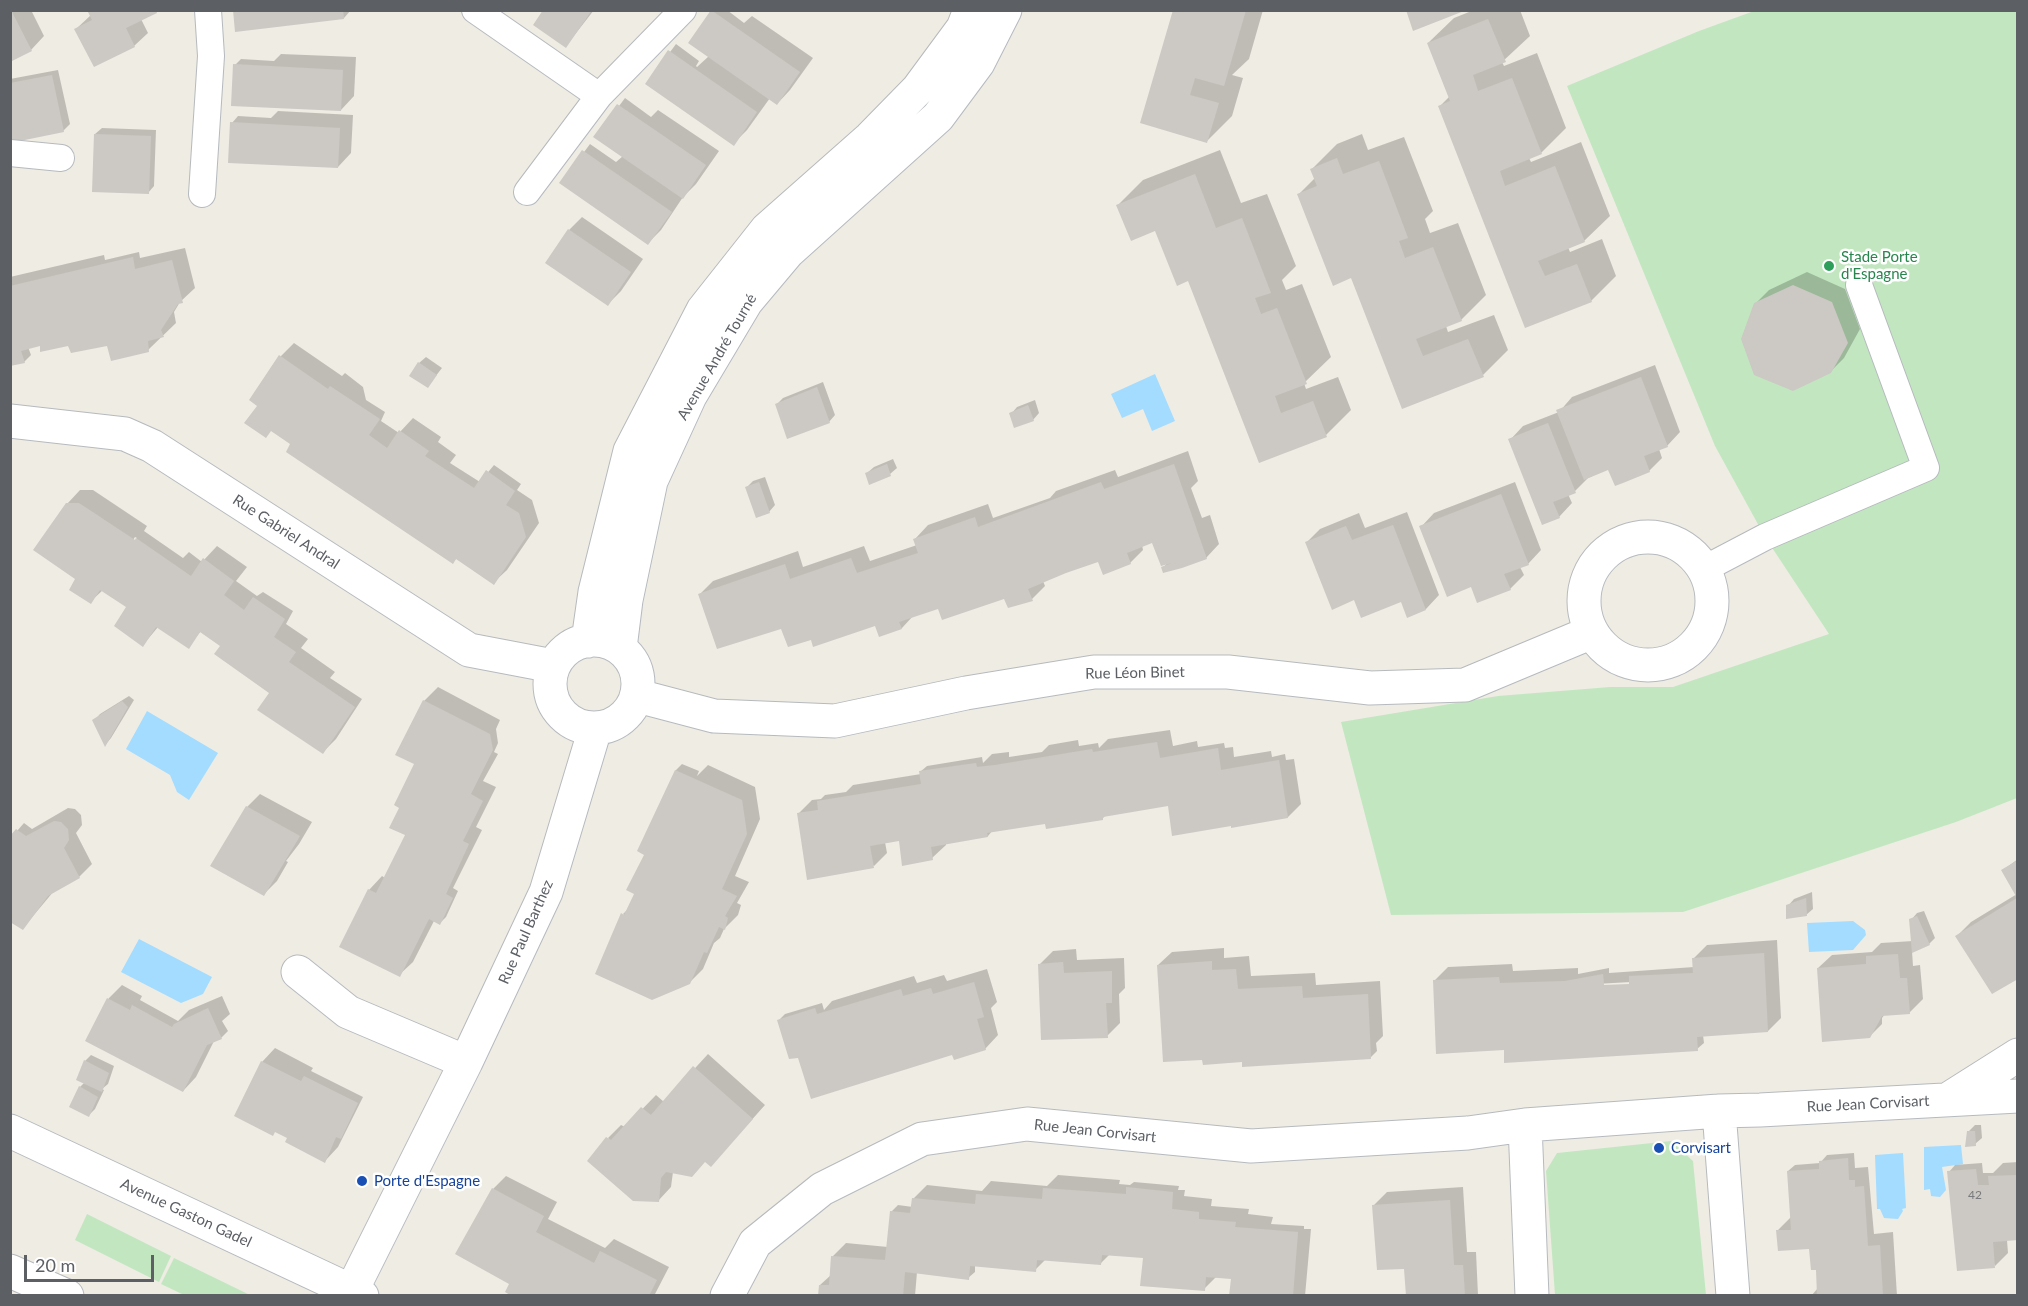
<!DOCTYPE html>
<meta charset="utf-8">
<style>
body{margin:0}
#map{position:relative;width:2028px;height:1306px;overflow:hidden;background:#efece4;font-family:Lato,sans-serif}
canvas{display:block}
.frame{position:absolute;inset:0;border:12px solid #5c6065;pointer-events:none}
.scale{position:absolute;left:24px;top:1255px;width:130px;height:27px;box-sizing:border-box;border:3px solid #5c6065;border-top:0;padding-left:8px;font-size:18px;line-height:21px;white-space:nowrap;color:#5c6065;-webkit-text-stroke:4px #fff;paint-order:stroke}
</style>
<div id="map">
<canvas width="2028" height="1306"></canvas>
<div class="frame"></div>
<div class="scale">20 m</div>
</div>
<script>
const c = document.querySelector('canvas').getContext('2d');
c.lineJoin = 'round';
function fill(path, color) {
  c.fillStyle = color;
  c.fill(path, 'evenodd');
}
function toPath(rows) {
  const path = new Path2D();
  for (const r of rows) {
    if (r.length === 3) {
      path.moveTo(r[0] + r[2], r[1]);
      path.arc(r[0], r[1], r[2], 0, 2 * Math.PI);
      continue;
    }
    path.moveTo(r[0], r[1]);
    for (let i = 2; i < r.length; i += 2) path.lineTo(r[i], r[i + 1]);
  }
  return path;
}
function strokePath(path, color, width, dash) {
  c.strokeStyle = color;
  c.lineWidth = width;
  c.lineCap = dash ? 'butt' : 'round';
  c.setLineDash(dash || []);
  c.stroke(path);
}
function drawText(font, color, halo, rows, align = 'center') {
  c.font = font + ' Lato,sans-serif';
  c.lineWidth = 5;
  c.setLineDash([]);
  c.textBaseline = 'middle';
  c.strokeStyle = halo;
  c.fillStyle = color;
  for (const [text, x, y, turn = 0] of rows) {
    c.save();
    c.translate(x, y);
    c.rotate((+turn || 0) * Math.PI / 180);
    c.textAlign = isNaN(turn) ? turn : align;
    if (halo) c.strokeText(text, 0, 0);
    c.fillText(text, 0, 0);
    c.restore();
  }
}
fill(toPath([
 [1754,11,2017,11,2017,798,1956,822,1683,912,1391,915,1341,722,1498,696,1610,687,1673,687,1829,634,1765,537,1715,446,1567,86,1699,31],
 [1671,1141,1693,1161,1706,1295,1555,1295,1546,1171,1557,1153],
 [87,1214,171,1256,159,1282,75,1240],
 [174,1258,250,1295,184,1295,161,1284]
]), '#c2e7c0');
fill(toPath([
 [1155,374,1175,421,1152,431,1143,409,1122,418,1111,394],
 [147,711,218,753,189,800,177,792,170,775,126,749],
 [1853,921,1865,930,1866,935,1853,950,1809,952,1807,923],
 [139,939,212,977,203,994,181,1003,121,972],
 [1961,1145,1963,1164,1942,1167,1946,1190,1940,1197,1931,1196,1930,1189,1924,1190,1924,1147],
 [1903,1153,1906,1208,1902,1209,1903,1211,1898,1219,1884,1218,1880,1209,1877,1209,1875,1155]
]), '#a3dcff');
fill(toPath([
 [10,10,31,10,44,36,31,50,10,60],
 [89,10,157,10,141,19,148,33,134,46,76,29,91,15],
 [234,10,351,10,344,18],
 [544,10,594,10,566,46],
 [713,10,727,10,744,23,752,16,813,58,790,90,777,104,770,98,747,130,733,144,647,83,676,44,699,61,696,66,697,67,709,56,690,43],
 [1175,10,1263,10,1249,59,1232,75,1243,78,1232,116,1207,141,1142,122],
 [1474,10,1520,10,1530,36,1502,62,1504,66,1537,53,1566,128,1541,153,1529,158,1531,162,1581,142,1610,216,1584,241,1568,247,1570,252,1602,239,1616,276,1591,301,1526,326,1440,106,1449,97,1428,43,1454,18],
 [281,54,356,57,354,96,341,110,235,65,241,59,274,61],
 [58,70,70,124,63,131,10,141,10,79],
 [625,98,651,117,658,110,719,151,696,184,683,197,661,230,648,243,561,183,590,144,616,162,623,156,596,137],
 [278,111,353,115,351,153,338,167,232,123,238,116,271,118],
 [102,128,156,130,154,186,148,193,95,134],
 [1362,134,1368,150,1404,137,1433,211,1425,219,1430,233,1458,223,1486,295,1461,320,1446,326,1448,332,1494,315,1508,350,1483,375,1403,407,1352,276,1299,194,1315,178,1312,169,1337,144],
 [1220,150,1241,203,1267,194,1296,266,1282,280,1286,290,1302,284,1331,357,1304,383,1306,389,1338,377,1351,410,1326,435,1260,461,1189,279,1156,229,1118,205,1143,180],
 [582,217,643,259,621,291,608,304,569,230],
 [185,248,195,288,180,302,174,312,176,323,148,350,108,344,74,343,41,345,28,347,31,355,24,362,10,365,10,277,104,255,105,260,139,252,140,258],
 [1807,272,1845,289,1860,329,1844,358,1830,372,1755,304,1769,290],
 [294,343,342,376,345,373,363,387,366,400,385,412,381,421,399,433,413,418,441,437,438,442,456,455,450,463,480,482,494,465,521,484,517,490,532,500,539,523,507,570,493,583,457,558,453,562,292,444,259,406,281,356],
 [426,357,442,368,428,386,419,363],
 [1655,365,1680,432,1667,446,1659,449,1662,458,1649,471,1609,468,1588,478,1575,491,1568,494,1572,503,1559,517,1510,440,1523,426,1559,412,1572,397],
 [823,382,835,415,829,422,776,405,783,398],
 [1035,400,1039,413,1033,420,1011,414,1017,407],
 [1188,451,1198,481,1191,488,1202,518,1210,515,1219,544,1206,558,1163,568,1168,562,1153,541,1142,545,1143,550,1130,563,1099,560,1043,581,1045,586,1032,599,1005,596,939,607,914,615,902,628,880,635,876,624,812,638,700,594,713,581,798,551,803,567,864,546,870,561,917,545,915,539,928,525,988,504,993,518,1050,498,1056,491,1115,470,1118,477],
 [893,459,897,468,890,474,867,473,874,467],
 [765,477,775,505,769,512,747,487,753,481],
 [1515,482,1541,550,1528,564,1520,567,1524,575,1510,589,1421,527,1434,513],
 [80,490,93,490,147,526,144,531,183,558,189,552,202,562,217,546,247,567,236,581,257,596,263,592,293,611,286,624,308,639,301,648,335,672,330,678,362,699,336,739,323,752,271,692,222,646,201,631,188,647,158,627,143,645,128,607,103,590,90,602,77,579,67,504],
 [135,537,137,538,128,551,126,550],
 [1407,512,1439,595,1426,609,1408,616,1402,600,1355,598,1307,542,1320,529,1359,513,1365,528],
 [438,687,500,720,496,729,498,743,494,752,498,754,483,781,496,787,476,827,482,830,453,888,458,891,446,917,440,923,434,921,413,962,399,975,369,890,382,876,385,878,407,834,401,808,416,763,397,754,424,701],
 [129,696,134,700,111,738,106,744,94,721,100,714],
 [1170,730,1173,746,1197,741,1198,747,1224,743,1225,748,1233,747,1234,757,1271,751,1272,757,1285,754,1286,760,1294,759,1301,804,1288,817,1232,824,1169,804,1106,815,1103,818,1047,823,993,830,988,836,946,843,946,845,932,858,900,839,885,842,887,853,874,866,798,814,812,800,821,799,825,795,846,792,853,785,921,774,920,772,927,766,982,757,983,763,992,754,1009,752,1009,757,1042,752,1049,745,1078,740,1079,746,1098,743,1099,748,1108,739],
 [682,764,699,771,697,776,708,765,755,787,760,819,735,876,749,882,737,903,741,905,738,915,724,929,720,938,714,943,703,969,689,983,623,914,630,907,636,893,646,854,676,770],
 [260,794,312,822,299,844,286,861,288,862,277,881,264,894,247,807],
 [68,808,75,809,81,815,82,825,76,833,92,864,79,877,54,891,23,928,10,839,24,823,32,829],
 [2018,859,2018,977,1957,936,1971,922,2017,894,2003,870],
 [1812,892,1813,909,1806,915,1788,906,1794,899],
 [1924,911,1935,938,1929,944,1912,951,1913,966,1920,965,1923,999,1909,1013,1885,1014,1882,1018,1882,1024,1869,1037,1818,968,1832,955,1872,952,1881,943,1913,941,1911,920,1917,913],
 [1777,940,1781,1018,1768,1031,1703,1035,1704,1043,1697,1049,1505,1049,1434,981,1448,967,1512,964,1513,971,1578,968,1578,974,1609,968,1609,973,1694,967,1694,958,1707,945],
 [1631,982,1631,985,1597,987,1596,984],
 [1224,948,1224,958,1249,956,1251,976,1315,973,1316,985,1380,981,1383,1036,1376,1043,1377,1051,1371,1057,1243,1060,1158,965,1172,952],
 [1076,949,1077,960,1124,958,1125,988,1119,994,1120,1023,1107,1036,1040,964,1053,951],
 [987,969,997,1002,991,1008,998,1035,985,1049,953,1053,799,1056,779,1020,785,1014,822,1003,824,1010,832,1001,914,976,917,983,944,975,947,981],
 [122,985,142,996,140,1000,178,1021,189,1010,222,996,230,1014,222,1021,228,1031,221,1038,214,1041,196,1077,183,1091,87,1041,109,998],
 [275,1048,313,1068,311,1071,363,1097,338,1147,325,1161,289,1137,262,1062],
 [708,1054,765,1105,724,1151,706,1161,673,1172,671,1187,658,1201,608,1138,621,1125,625,1127,656,1095,664,1102],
 [91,1055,114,1066,108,1084,102,1089,104,1090,95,1109,89,1115,80,1087,84,1083,85,1061],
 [1975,1125,1981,1125,1982,1138,1975,1144,1968,1132],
 [1854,1153,1855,1168,1868,1167,1874,1234,1893,1232,1897,1296,1811,1296,1818,1288,1818,1268,1811,1248,1777,1231,1791,1217,1788,1171,1795,1165,1820,1163,1827,1155],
 [2018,1162,2018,1239,2007,1240,2008,1253,1995,1266,1949,1172,1955,1165,1982,1163,1983,1173,1993,1173,2003,1163],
 [1058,1175,1120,1180,1119,1184,1130,1185,1134,1182,1179,1186,1178,1190,1185,1190,1184,1196,1212,1199,1211,1206,1249,1209,1248,1214,1273,1217,1271,1224,1304,1226,1304,1229,1311,1229,1305,1296,1231,1296,1233,1278,1217,1276,1204,1289,1144,1257,1110,1254,1101,1263,1046,1259,1035,1270,975,1265,975,1272,968,1278,917,1272,915,1296,820,1296,820,1285,831,1275,832,1257,846,1243,888,1247,891,1212,898,1205,913,1207,913,1199,927,1185,982,1191,991,1181,1047,1186],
 [506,1176,557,1202,548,1219,605,1248,614,1239,669,1267,654,1296,516,1296,493,1189],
 [1463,1187,1467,1252,1476,1252,1478,1295,1485,1296,1407,1296,1406,1267,1374,1205,1387,1192]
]), '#0003');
fill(toPath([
 [87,10,156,10,157,13,126,28,135,47,94,67,74,29,92,20],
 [233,10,343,10,344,19,235,32],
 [543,10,592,10,566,48,533,25],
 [711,10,800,72,777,105,688,43],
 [1173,10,1246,10,1224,86,1195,78,1190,95,1219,103,1207,143,1140,123],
 [1406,10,1464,10,1464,11,1413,31],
 [12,12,32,51,10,62,10,13],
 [1488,19,1506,62,1473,75,1478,91,1512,78,1542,154,1500,171,1505,186,1555,166,1585,242,1538,261,1545,276,1577,264,1592,302,1525,328,1438,106,1450,101,1427,43],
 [668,50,757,112,734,146,645,84],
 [233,64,343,70,341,111,231,106],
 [52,75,64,132,10,143,10,83],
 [617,104,706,165,683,199,593,137],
 [230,122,340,128,338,168,228,163],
 [94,134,151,136,149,194,92,192],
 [582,150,672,212,648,245,559,183],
 [1337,158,1343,174,1379,161,1408,238,1399,241,1405,258,1433,247,1462,321,1416,339,1423,356,1468,339,1484,377,1402,409,1351,278,1333,286,1297,194,1317,186,1310,169],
 [1195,174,1216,228,1242,218,1271,293,1255,298,1261,314,1277,308,1307,384,1275,396,1281,413,1313,401,1327,437,1259,463,1188,281,1177,286,1155,231,1131,241,1116,205],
 [568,229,631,272,608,306,545,263],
 [133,257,135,269,172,260,183,303,178,304,161,330,164,337,148,341,149,352,111,361,107,346,71,353,68,346,40,352,40,346,21,351,25,363,10,366,10,286],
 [1793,285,1832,302,1848,343,1831,373,1793,391,1754,375,1741,339,1754,303],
 [279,355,328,389,330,386,380,419,369,435,387,448,399,430,429,451,425,456,474,488,486,470,515,491,506,505,519,513,526,537,494,585,456,559,453,564,286,452,290,444,271,431,266,438,244,423,257,406,249,400],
 [418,362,437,375,428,388,409,376],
 [1641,377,1668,447,1644,456,1650,472,1623,483,1615,486,1608,470,1584,480,1556,410],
 [817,387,830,423,787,439,775,404],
 [1028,405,1034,421,1014,428,1009,413],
 [1548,423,1576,493,1553,502,1560,518,1542,525,1508,439],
 [887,464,891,476,869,485,865,473],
 [1174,464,1207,559,1182,568,1163,573,1161,567,1172,563,1161,566,1152,543,1127,553,1131,564,1103,575,1098,562,1066,573,1028,589,1033,601,1008,608,1004,599,942,620,938,609,899,622,902,629,879,637,875,626,813,647,811,640,788,647,781,629,717,649,698,594,785,564,790,579,851,558,857,573,918,553,913,539,975,517,978,527,1101,482,1104,489],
 [759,482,770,513,756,518,745,487],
 [1501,494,1529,565,1504,574,1511,590,1477,603,1471,587,1447,597,1419,526],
 [66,503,79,503,135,540,136,538,191,576,203,558,234,581,224,595,244,610,253,597,285,619,274,637,296,652,289,662,355,707,323,754,257,710,269,693,214,654,220,646,200,632,189,649,156,627,143,647,114,626,126,607,100,590,91,604,69,590,75,579,33,550],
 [1393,525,1426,610,1407,618,1401,602,1361,618,1354,600,1332,610,1305,542,1346,526,1352,540],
 [423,700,490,734,493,750,471,794,483,801,463,841,469,844,446,894,453,898,440,925,429,919,400,977,339,947,368,889,376,893,405,835,389,828,399,808,394,805,414,764,395,755],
 [122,701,128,707,105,747,92,720],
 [1157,742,1160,758,1218,748,1221,770,1279,760,1288,818,1231,828,1231,826,1172,836,1168,806,1103,817,1103,820,1046,829,1045,824,987,833,988,837,931,847,933,860,902,866,899,841,870,846,874,868,807,880,797,813,818,810,817,801,921,784,919,771,976,763,977,767,995,765,1092,749,1093,752],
 [675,770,742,800,747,834,722,889,737,896,725,916,728,918,725,930,719,927,707,953,704,952,690,984,652,1000,595,974,621,913,624,915,634,894,626,890,644,855,637,851],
 [246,806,300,836,264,896,210,866],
 [54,821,61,822,68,829,69,840,64,848,80,878,48,896,23,930,10,922,10,836,16,829,26,836],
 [2018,860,2018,979,1992,994,1955,936,2017,898,2001,870],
 [1806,898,1807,916,1786,919,1786,905],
 [1917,916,1930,945,1912,953,1909,919],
 [1764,953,1768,1032,1697,1037,1698,1051,1504,1063,1504,1050,1436,1054,1433,980,1499,977,1500,983,1565,981,1603,974,1604,985,1629,984,1629,976,1693,973,1692,958],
 [1898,954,1900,978,1907,978,1910,1014,1882,1016,1870,1038,1822,1042,1817,968,1866,964,1866,956],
 [1212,961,1212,970,1236,969,1238,989,1302,986,1303,998,1368,994,1371,1059,1242,1067,1242,1062,1203,1065,1202,1060,1163,1062,1157,965],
 [1063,962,1064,973,1112,971,1112,1003,1106,1003,1108,1038,1041,1040,1038,964],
 [974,982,984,1017,977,1019,986,1050,954,1060,952,1055,811,1099,798,1058,789,1059,777,1020,815,1008,817,1014,901,989,903,996,931,988,933,994],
 [107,998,130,1010,132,1005,172,1027,174,1024,208,1008,222,1039,207,1045,183,1092,85,1041],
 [84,1060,109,1073,102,1092,76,1080],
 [261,1061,301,1081,304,1076,358,1103,341,1139,336,1137,325,1163,285,1142,287,1138,275,1132,273,1136,234,1116],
 [693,1066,753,1119,711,1167,705,1162,692,1177,666,1172,661,1178,659,1202,633,1201,587,1161,606,1137,611,1140,641,1107,651,1115],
 [79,1086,98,1097,89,1117,69,1107],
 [1967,1131,1975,1131,1976,1146,1965,1147],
 [1848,1158,1849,1180,1855,1180,1855,1187,1864,1186,1868,1246,1880,1245,1883,1296,1817,1296,1816,1270,1811,1270,1809,1249,1778,1251,1776,1230,1791,1230,1787,1171,1819,1169,1819,1161],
 [1976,1169,1978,1185,1989,1185,1988,1176,2018,1175,2018,1240,1993,1242,1995,1268,1957,1271,1947,1171],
 [1126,1187,1173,1192,1172,1209,1199,1212,1199,1219,1236,1222,1235,1227,1298,1232,1293,1296,1229,1296,1231,1279,1206,1277,1205,1291,1140,1286,1143,1258,1102,1255,1101,1265,1037,1260,1036,1272,970,1266,969,1280,905,1272,903,1296,818,1296,819,1285,829,1285,831,1256,885,1260,890,1211,910,1213,912,1198,975,1204,976,1194,1042,1199,1043,1188,1126,1194],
 [492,1188,544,1216,536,1232,594,1263,600,1251,657,1280,649,1296,512,1296,505,1292,509,1284,455,1254],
 [1450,1200,1454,1265,1463,1265,1465,1296,1406,1296,1404,1269,1377,1270,1372,1205]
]), '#ccc8c3');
const service = toPath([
 [475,10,599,96,527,192],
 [599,96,683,10],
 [10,153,61,158],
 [202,194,211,56,208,10],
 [1704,569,1765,537,1926,468,1859,285]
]);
const minor = toPath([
 [10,421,125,434,152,446,469,650,553,666],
 [1648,601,64],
 [594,684,44],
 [588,641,595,592,630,451,703,310,767,229,870,138,918,89,963,28,970,10],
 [620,648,626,600,651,481,690,396,746,302,788,252,938,117,978,63,1005,10],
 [638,696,714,716,835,721,966,693,1094,672,1228,672,1370,688,1465,685,1592,632],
 [298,972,348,1012,466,1062],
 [1950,1098,2018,1055],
 [1719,1111,1733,1296],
 [1525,1125,1532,1296],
 [10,1131,362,1296],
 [10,1271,67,1296],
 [349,1296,466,1062,546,892,595,729],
 [727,1296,755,1243,822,1189,922,1139,1027,1124,1251,1146,1468,1133,1525,1125,1719,1111,1760,1110,2018,1096]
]);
strokePath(service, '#b6babe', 28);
strokePath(minor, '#b6babe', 35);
strokePath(service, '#fff', 26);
strokePath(minor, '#fff', 33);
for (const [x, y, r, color] of [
 [1829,266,6,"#2e9e5b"],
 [1659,1148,6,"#1a4fb4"],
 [362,1181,6,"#1a4fb4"]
]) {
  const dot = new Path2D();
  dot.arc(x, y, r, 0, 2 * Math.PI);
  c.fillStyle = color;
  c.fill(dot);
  strokePath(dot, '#fff', 2);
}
drawText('12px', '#787a7c', null, [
 ["42",1975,1195]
]);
drawText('15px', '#27864d', '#fff', [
 ["Stade Porte",1841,257],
 ["d'Espagne",1841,274]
], 'left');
drawText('15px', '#5c6065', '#fff', [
 ["Avenue André Tourné",717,357,-60],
 ["Rue Gabriel Andral",286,532,33],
 ["Rue Léon Binet",1135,673,-1],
 ["Rue Paul Barthez",526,932,-66],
 ["Rue Jean Corvisart",1868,1104,-3],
 ["Rue Jean Corvisart",1095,1131,6],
 ["Avenue Gaston Gadel",186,1213,25]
]);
drawText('15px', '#164399', '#fff', [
 ["Corvisart",1671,1148],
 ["Porte d'Espagne",374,1181]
], 'left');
</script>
